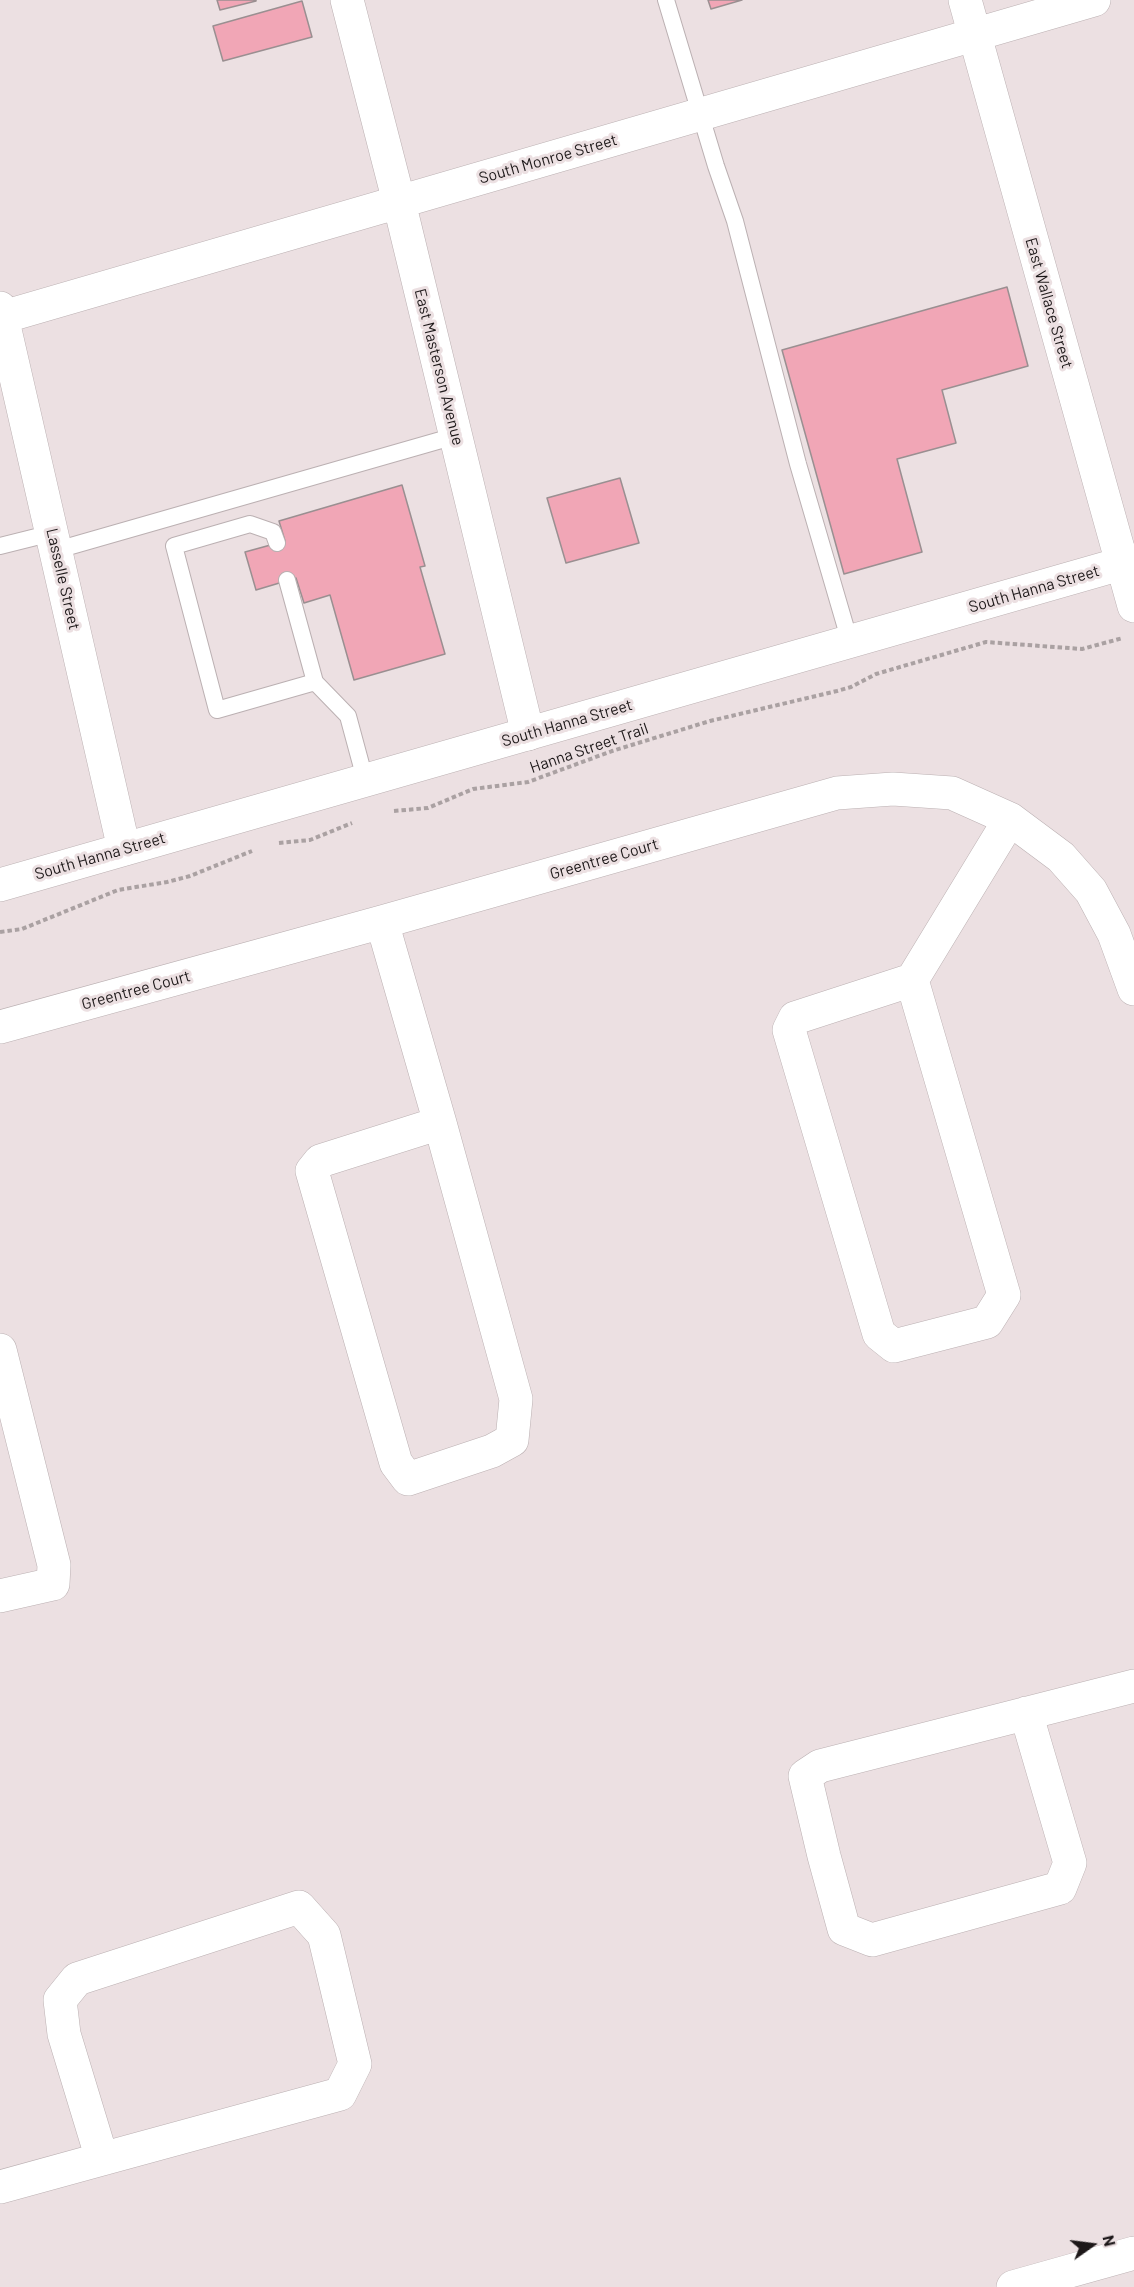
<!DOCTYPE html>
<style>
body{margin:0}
#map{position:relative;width:1134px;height:2287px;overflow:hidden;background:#ece0e2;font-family:Barlow,sans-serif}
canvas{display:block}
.north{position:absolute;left:1062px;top:2215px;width:60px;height:60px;-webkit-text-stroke:4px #ece0e2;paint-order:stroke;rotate:76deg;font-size:16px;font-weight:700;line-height:24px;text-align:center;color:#1d1819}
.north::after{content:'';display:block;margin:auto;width:21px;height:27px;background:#1d1819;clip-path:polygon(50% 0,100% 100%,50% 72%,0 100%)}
</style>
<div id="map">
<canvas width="1134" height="2287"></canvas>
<div class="north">N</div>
</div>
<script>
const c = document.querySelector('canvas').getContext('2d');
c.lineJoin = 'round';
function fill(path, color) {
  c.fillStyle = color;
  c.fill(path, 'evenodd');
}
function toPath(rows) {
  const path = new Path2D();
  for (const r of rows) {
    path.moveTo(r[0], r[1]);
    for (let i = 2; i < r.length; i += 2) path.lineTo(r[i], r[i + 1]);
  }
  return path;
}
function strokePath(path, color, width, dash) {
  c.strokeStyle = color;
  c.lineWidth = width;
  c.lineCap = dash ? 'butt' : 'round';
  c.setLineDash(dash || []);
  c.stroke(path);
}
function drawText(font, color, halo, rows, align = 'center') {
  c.font = font + ' Barlow,sans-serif';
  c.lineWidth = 6;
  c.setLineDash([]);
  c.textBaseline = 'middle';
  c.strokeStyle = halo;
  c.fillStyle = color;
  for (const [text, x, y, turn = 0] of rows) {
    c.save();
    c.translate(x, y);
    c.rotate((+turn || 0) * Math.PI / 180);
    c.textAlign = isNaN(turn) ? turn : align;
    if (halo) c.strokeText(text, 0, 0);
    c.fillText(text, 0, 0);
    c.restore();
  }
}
const building = toPath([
 [217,0,256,0,256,1,220,10,217,0],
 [708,0,742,0,711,9,708,0],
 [302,1,312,37,223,61,213,26,302,1],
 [1007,287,1028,366,942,390,956,443,897,459,922,552,844,574,782,350,1007,287],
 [620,478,639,543,566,563,547,498,620,478],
 [402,485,425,566,420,567,445,654,354,680,330,595,304,603,296,578,256,590,245,552,285,541,279,521,402,485]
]);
fill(building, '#f1a6b6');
strokePath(building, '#9a8f91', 1.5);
const service = toPath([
 [666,0,716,166,735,221,798,464,850,642],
 [277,543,273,532,250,524,174,546,217,710,315,682],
 [0,546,52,533],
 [57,550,455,436],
 [287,580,315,682,348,716,365,779]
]);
const minor = toPath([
 [347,0,399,202,528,734],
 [965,0,1134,606],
 [0,308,124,849],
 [3,317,1094,0],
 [382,922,440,1123,516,1399,512,1440,492,1451,408,1479,396,1463,312,1171,320,1161,440,1123],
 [912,980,1004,1295,987,1322,894,1346,879,1334,789,1030,795,1018,912,980,1010,819],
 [0,1027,382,922,837,793,893,789,952,793,1010,819,1061,857,1091,891,1114,934,1134,989],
 [0,1350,54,1565,53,1584,0,1596],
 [1026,1713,1070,1863,1060,1888,872,1940,844,1929,824,1856,805,1776,820,1766,1134,1686],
 [0,2187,102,2159,340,2094,355,2064,324,1935,299,1907,77,1979,60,2000,64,2034,102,2159],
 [1013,2287,1134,2253]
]);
const tertiary = toPath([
 [0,885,1134,560]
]);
strokePath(service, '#bbb0b2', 18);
strokePath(minor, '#bbb0b2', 34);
strokePath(tertiary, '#bbb0b2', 34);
strokePath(toPath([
 [394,811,428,808,473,789,528,782,612,751,710,721,837,691,851,687,876,674,986,642,1082,649,1123,638],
 [279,843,310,840,352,823],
 [0,932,22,929,118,890,167,882,190,876,252,851]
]), '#aaa1a2', 4, [4.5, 3]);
strokePath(service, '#fff', 16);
strokePath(minor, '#fff', 33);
strokePath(tertiary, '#fff', 33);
drawText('16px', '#1d1819', '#ece0e2', [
 ["South Monroe Street",548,159,-16],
 ["East Wallace Street",1049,303,74],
 ["East Masterson Avenue",439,367,76],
 ["Lasselle Street",63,579,77],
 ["South Hanna Street",1034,589,-16],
 ["South Hanna Street",567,723,-16],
 ["Hanna Street Trail",589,748,-19],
 ["South Hanna Street",100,856,-16],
 ["Greentree Court",604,859,-16],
 ["Greentree Court",136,990,-15]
]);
</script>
